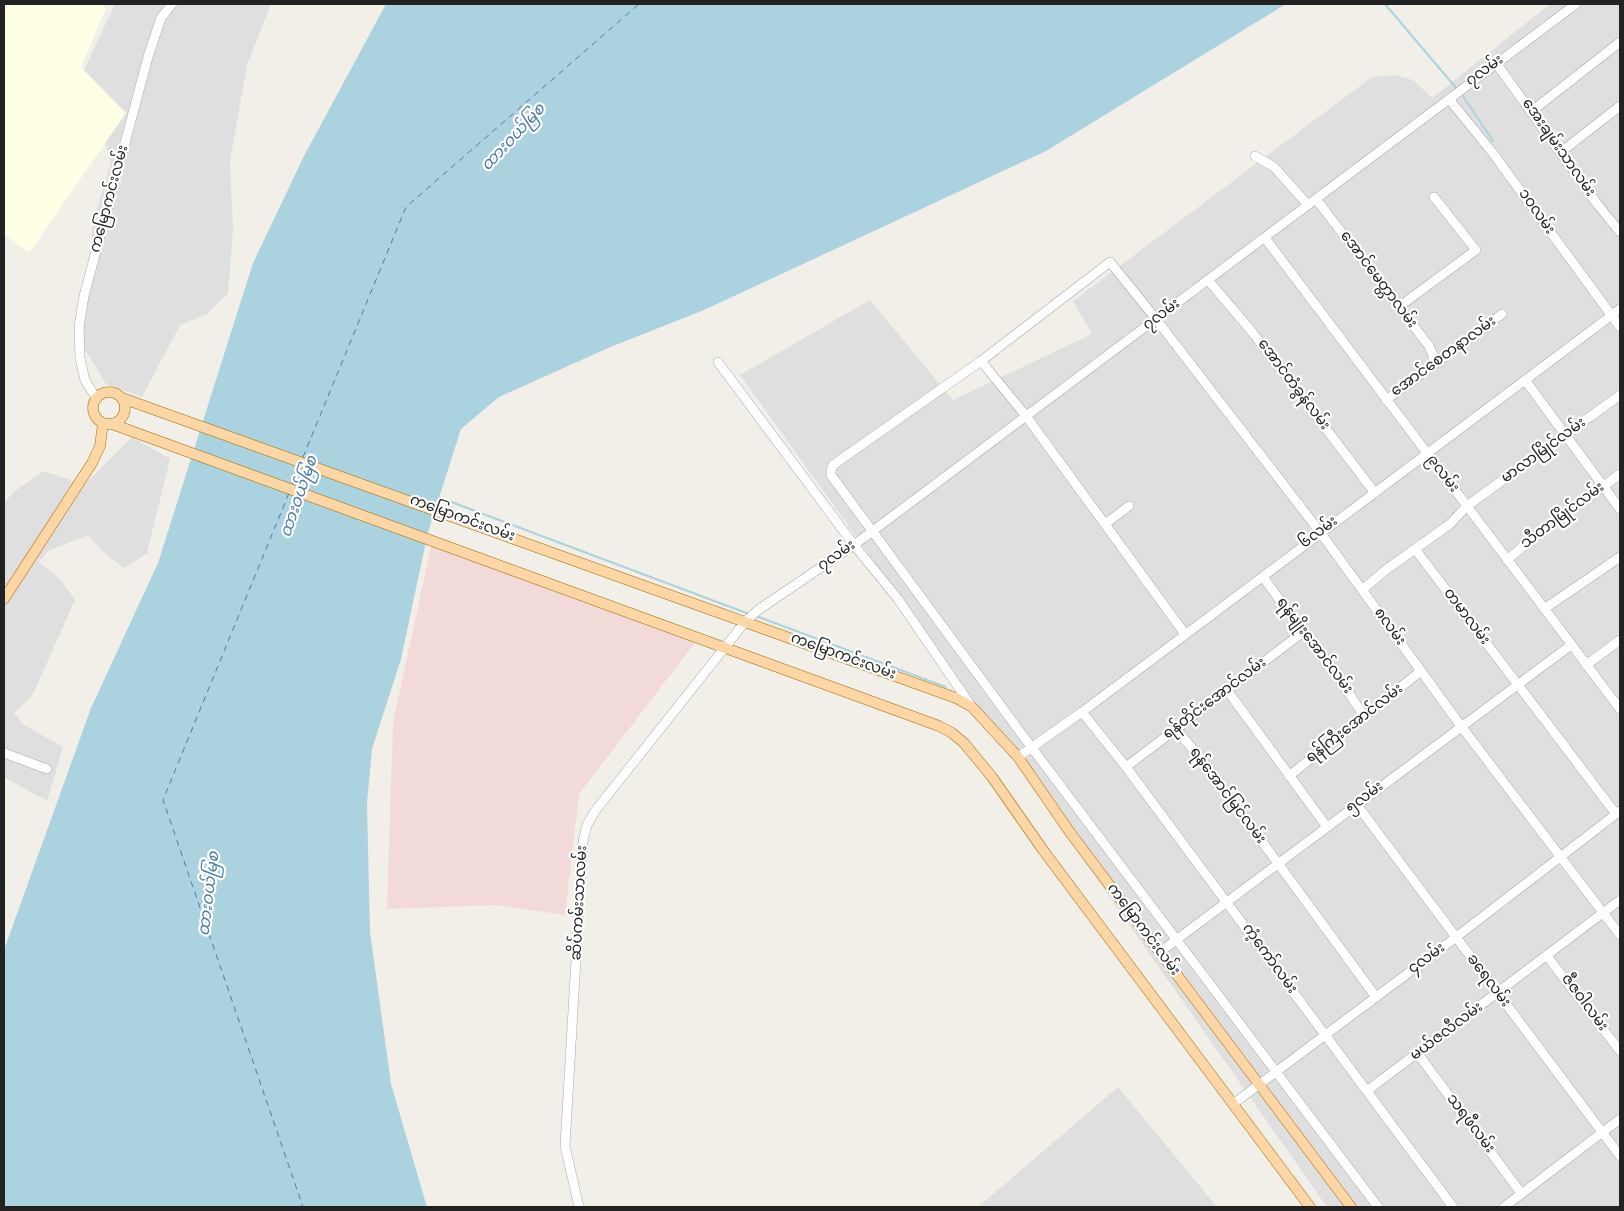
<!DOCTYPE html>
<meta charset="utf-8">
<style>
body{margin:0}
#map{position:relative;width:1624px;height:1211px;overflow:hidden;background:#f2efe9;font-family:"Source Sans 3",sans-serif}
canvas{display:block}
.frame{position:absolute;inset:0;border:5px solid #222;pointer-events:none}
</style>
<div id="map">
<canvas width="1624" height="1211"></canvas>
<div class="frame"></div>
</div>
<script>
const c = document.querySelector('canvas').getContext('2d');
c.lineJoin = 'round';
function fill(path, color) {
  c.fillStyle = color;
  c.fill(path, 'evenodd');
}
function toPath(rows) {
  const path = new Path2D();
  for (const r of rows) {
    if (r.length === 3) {
      path.moveTo(r[0] + r[2], r[1]);
      path.arc(r[0], r[1], r[2], 0, 2 * Math.PI);
      continue;
    }
    path.moveTo(r[0], r[1]);
    for (let i = 2; i < r.length; i += 2) path.lineTo(r[i], r[i + 1]);
  }
  return path;
}
function strokePath(path, color, width, dash) {
  c.strokeStyle = color;
  c.lineWidth = width;
  c.lineCap = dash ? 'butt' : 'round';
  c.setLineDash(dash || []);
  c.stroke(path);
}
function drawText(font, color, halo, rows, align = 'center') {
  c.font = font + ' "Source Sans 3","Noto Sans Myanmar",sans-serif';
  c.lineWidth = 4.5;
  c.setLineDash([]);
  c.textBaseline = 'middle';
  c.strokeStyle = halo;
  c.fillStyle = color;
  for (const [text, x, y, turn = 0] of rows) {
    c.save();
    c.translate(x, y);
    c.rotate((+turn || 0) * Math.PI / 180);
    c.textAlign = isNaN(turn) ? turn : align;
    if (halo) c.strokeText(text, 0, 0);
    c.fillText(text, 0, 0);
    c.restore();
  }
}
fill(toPath([
 [115,4,271,4,247,65,230,161,233,230,228,293,207,314,180,325,142,397,106,384,81,343,93,222,111,162,84,70],
 [1550,4,1620,4,1620,1207,1327,1207,888,581,740,375,870,300,953,400,1092,334,1073,301,1372,77,1395,75,1413,80,1432,98],
 [132,437,170,459,147,553,124,568,103,552,88,535,48,551,39,562,61,580,75,600,32,696,14,713,24,725,63,747,47,801,4,777,4,503,15,491,44,471,84,485],
 [1118,1087,1217,1207,978,1207]
]), '#e0dfdf');
fill(toPath([
 [433,538,701,635,579,794,565,915,496,905,387,909,393,722]
]), '#f2dad9');
fill(toPath([
 [4,4,102,4,106,8,81,67,126,113,29,253,4,234]
]), '#ffffe5');
fill(toPath([
 [386,4,1286,4,1046,151,704,310,608,348,499,397,461,429,428,532,401,659,372,749,367,803,370,932,391,1084,427,1207,4,1207,4,950,91,708,158,563,253,263,304,156]
]), '#aad3df');
strokePath(toPath([
 [1385,4,1457,89],
 [1461,93,1493,141],
 [438,497,749,614],
 [756,616,946,687]
]), '#aad3df', 2);
strokePath(toPath([
 [303,457,406,207,639,4],
 [292,485,300,466],
 [289,493,163,800,303,1207]
]), '#4a7aab', 1, [6, 5]);
const minor = toPath([
 [1496,63,1598,205,1620,232],
 [1449,99,1492,152,1620,327],
 [1532,111,1620,42],
 [1561,152,1620,106],
 [1255,156,1274,167,1308,205],
 [1316,199,1429,346,1433,355,1433,364],
 [1265,238,1620,709],
 [1208,280,1253,333,1375,493],
 [1400,306,1476,250,1434,197],
 [981,361,1110,262,1156,319,1320,532,1461,726,1620,935],
 [718,362,854,545,898,599,972,707],
 [1525,380,1620,509],
 [96,398,85,380,80,358,79,327,84,296,148,57,161,18,172,4],
 [1386,400,1502,314],
 [1105,524,1129,506],
 [1415,549,1616,814],
 [1507,560,1538,534,1620,474],
 [1263,577,1303,632,1329,663,1364,716],
 [1362,590,1387,569,1450,524,1467,506,1620,395],
 [1544,609,1620,557],
 [1185,634,1026,416,981,361,833,465,831,470,831,475,1032,748,1378,1207],
 [1586,665,1620,640],
 [1227,690,1327,827],
 [1082,712,1126,767,1453,1207],
 [1176,729,1206,765,1376,997],
 [4,753,47,769],
 [1018,757,1082,712,1620,309],
 [1126,767,1303,632],
 [1289,776,1421,671],
 [1357,805,1620,1156],
 [1160,952,1571,645],
 [1547,956,1620,1051],
 [1418,1054,1521,1193],
 [1368,1090,1620,900],
 [1233,1104,1455,938,1620,811],
 [579,1207,565,1146,583,841,587,825,595,811,745,622,758,610,854,545,1576,4],
 [1504,1207,1620,1119]
]);
const major = toPath([
 [109,408,16],
 [122,398,956,698,972,707,1018,757,1069,831,1351,1207],
 [112,424,939,726,952,733,964,743,992,777,1043,850,1310,1207],
 [4,599,92,463,100,446,103,423]
]);
strokePath(minor, '#a9a9a9', 10);
strokePath(major, '#a06b00', 11);
strokePath(minor, '#fff', 9);
strokePath(major, '#fcd6a4', 10);
drawText('15px', '#222', '#fff', [
 ["၇လမ်း",1485,71,-36],
 ["အေးချမ်းသာလမ်း",1558,148,55],
 ["ကမြောကင်းလမ်း",110,199,-75],
 ["၁၀လမ်း",1536,212,55],
 ["အောင်မေတ္တာလမ်း",1378,280,53],
 ["၇လမ်း",1162,315,-37],
 ["အောင်စေတနာလမ်း",1444,357,-36],
 ["အောင်တံခွန်လမ်း",1293,385,53],
 ["မာလာမြိုင်လမ်း",1544,451,-36],
 ["၉လမ်း",1442,474,52],
 ["သီတာမြိုင်လမ်း",1563,516,-37],
 ["ကမြောကင်းလမ်း",462,519,20],
 ["၆လမ်း",1319,533,-37],
 ["၇လမ်း",837,556,-35],
 ["တမာလမ်း",1466,617,53],
 ["၈လမ်း",1389,627,54],
 ["ရန်မျိုးအောင်လမ်း",1314,646,53],
 ["ကမြောကင်းလမ်း",843,657,20],
 ["ရန်တိုင်းအောင်လမ်း",1215,699,-37],
 ["ရန်ကြီးအောင်လမ်း",1355,724,-38],
 ["ရန်အောင်မြင်လမ်း",1227,796,53],
 ["၅လမ်း",1365,798,-37],
 ["ဆိပ်ကမ်းသာလမ်း",580,903,-87],
 ["ကမြောကင်းလမ်း",1143,930,53],
 ["ကံ့ကော်လမ်း",1269,959,54],
 ["၄လမ်း",1427,959,-36],
 ["ခရေလမ်း",1488,981,53],
 ["ဇီဇဝါလမ်း",1584,1003,53],
 ["မယ်ဇလီလမ်း",1447,1032,-37],
 ["သရဖီလမ်း",1470,1124,53]
]);
drawText('italic 16px', '#4a7aab', '#fff', [
 ["ထားဝယ်မြစ",514,138,-47],
 ["ထားဝယ်မြစ",300,497,-71],
 ["ထားဝယ်မြစ",210,894,-83]
]);
</script>
